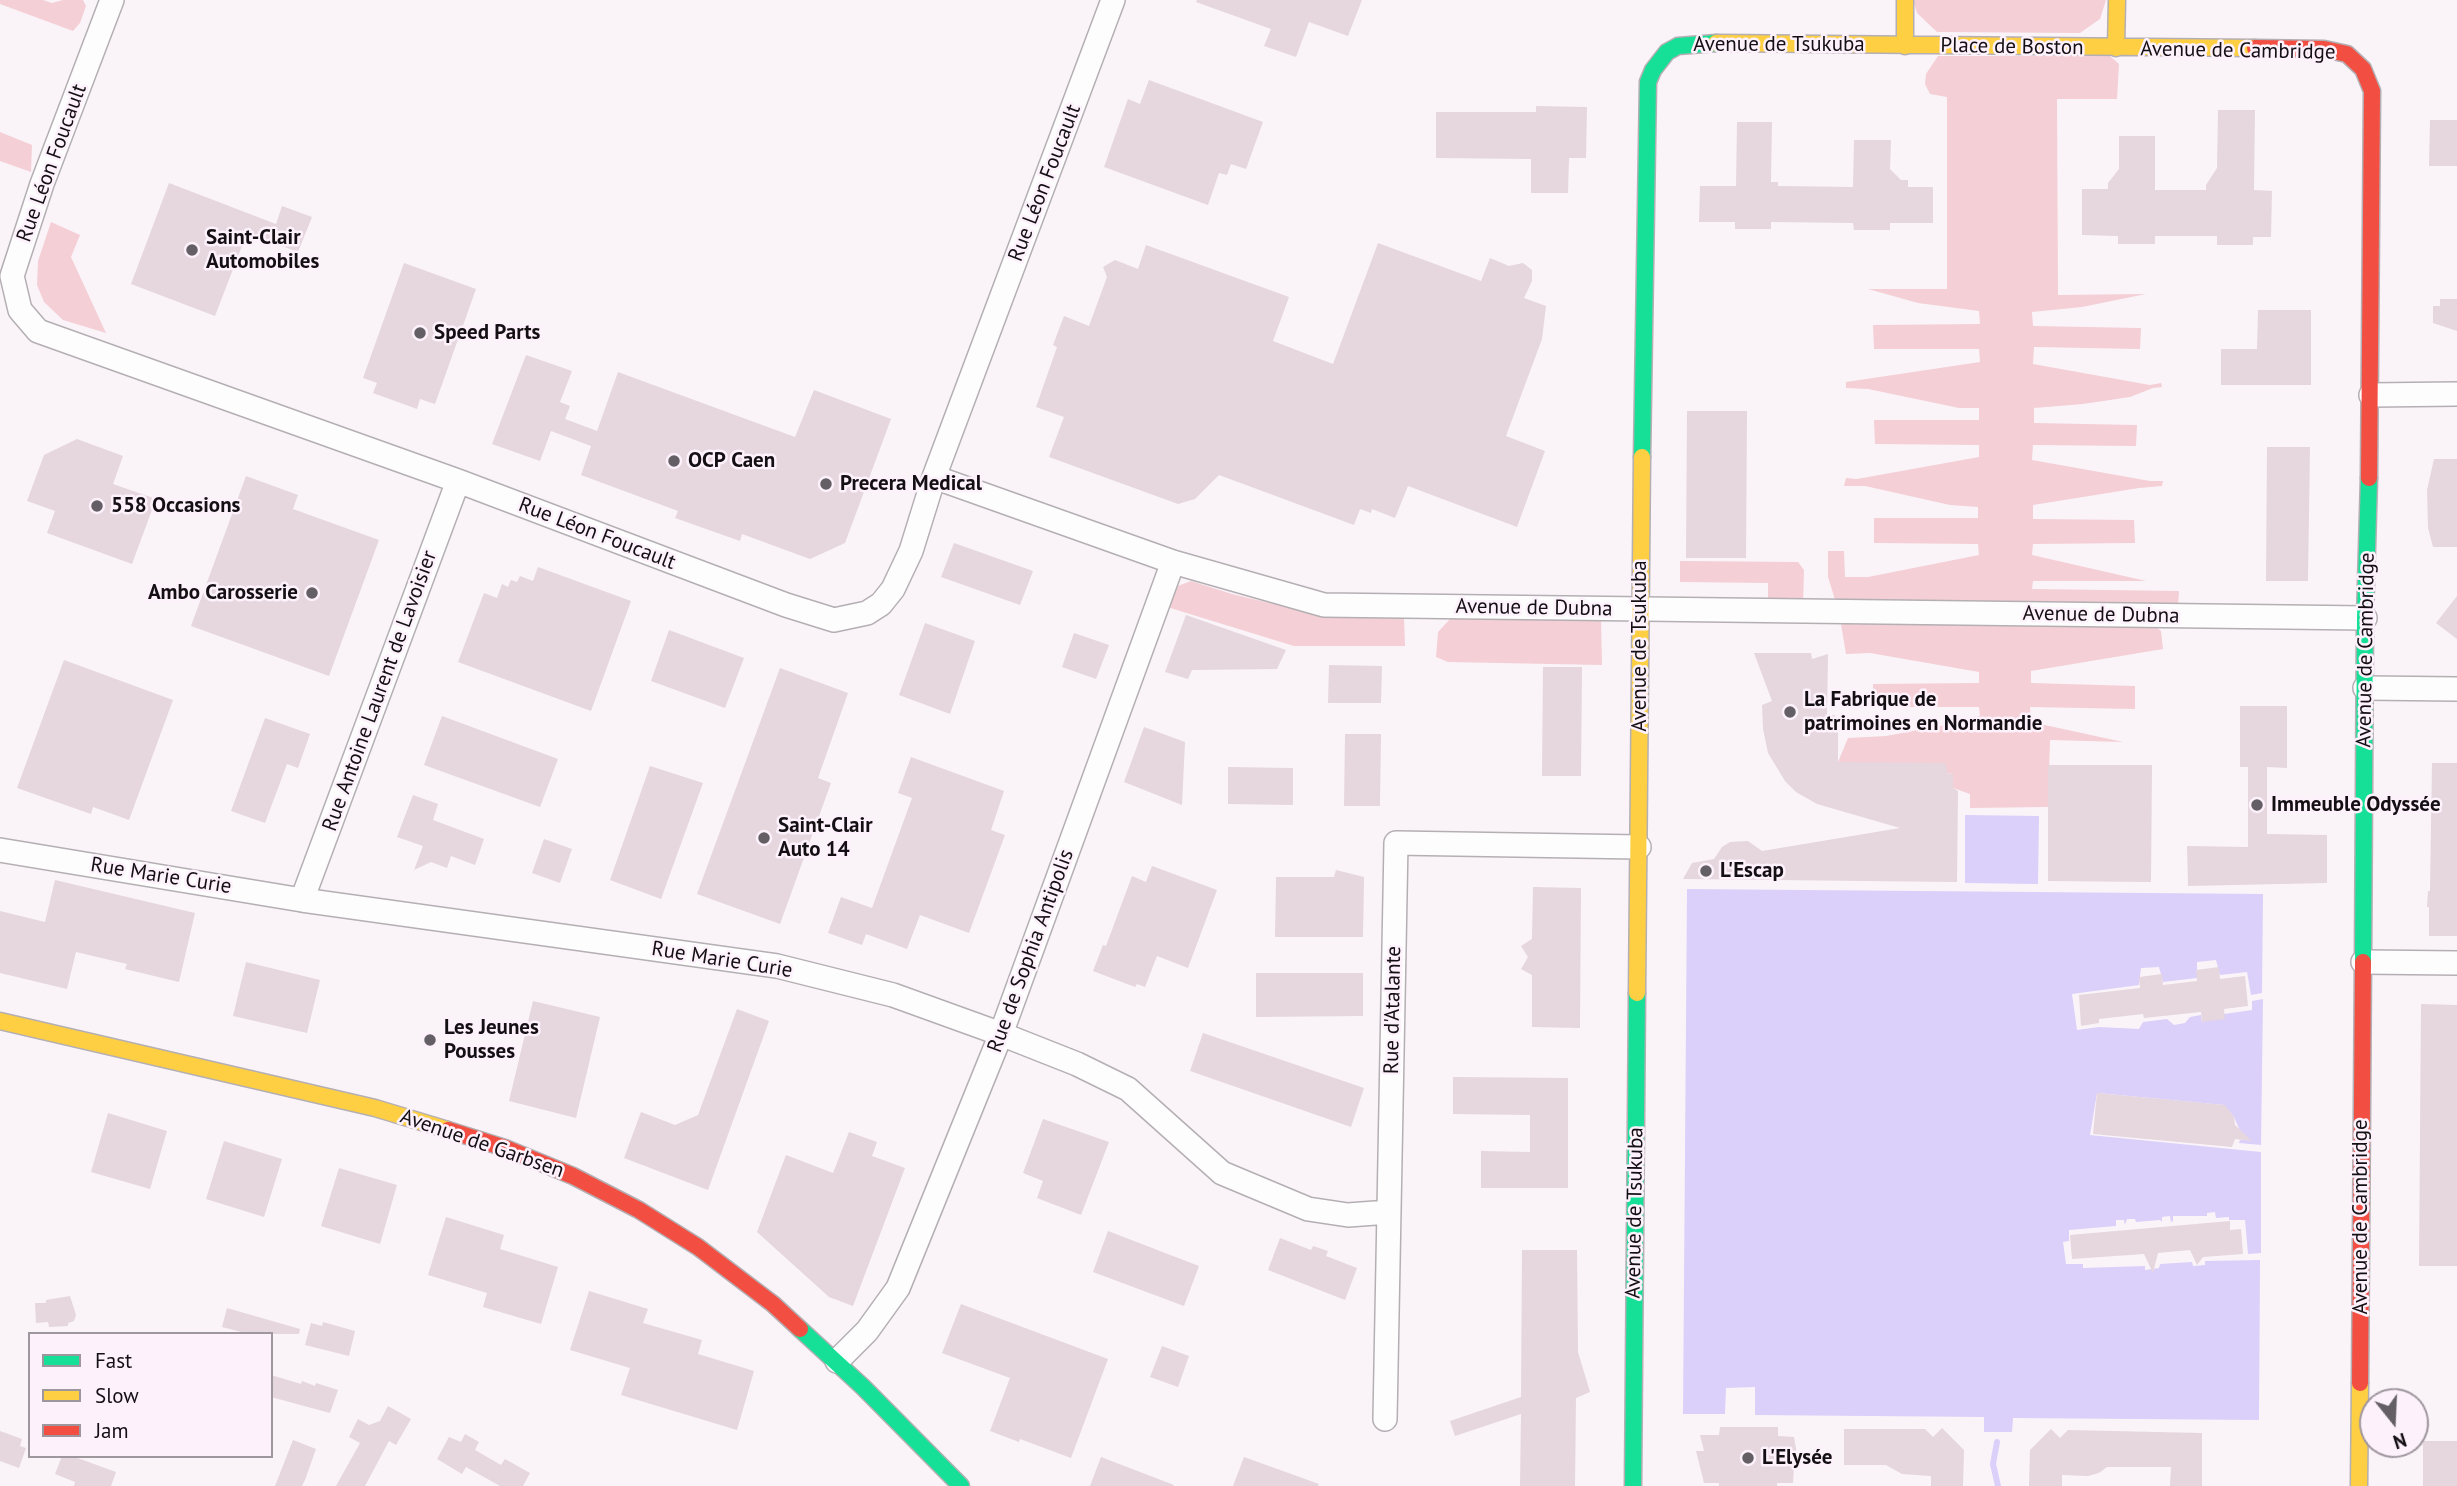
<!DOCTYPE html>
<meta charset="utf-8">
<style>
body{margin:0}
#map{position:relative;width:2457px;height:1486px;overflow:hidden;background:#faf4f9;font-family:"PT Sans",sans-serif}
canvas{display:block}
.legend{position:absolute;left:28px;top:1332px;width:245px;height:126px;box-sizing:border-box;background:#fdf1fb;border:2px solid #9f979e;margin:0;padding:9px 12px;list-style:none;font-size:21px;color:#130f13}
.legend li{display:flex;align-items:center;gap:14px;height:35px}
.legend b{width:35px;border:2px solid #9f979e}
.north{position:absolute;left:2359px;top:1388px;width:70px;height:70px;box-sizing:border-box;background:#fdf1fb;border:2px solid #9f979e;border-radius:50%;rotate:162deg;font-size:19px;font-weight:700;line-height:28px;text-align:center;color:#130f13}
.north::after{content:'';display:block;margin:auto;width:24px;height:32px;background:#645f64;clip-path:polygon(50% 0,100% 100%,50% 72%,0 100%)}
</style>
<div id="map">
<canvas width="2457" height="1486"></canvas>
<ul class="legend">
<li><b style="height:9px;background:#16e098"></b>Fast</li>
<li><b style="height:9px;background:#ffcf43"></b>Slow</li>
<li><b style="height:9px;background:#f24e42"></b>Jam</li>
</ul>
<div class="north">N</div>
</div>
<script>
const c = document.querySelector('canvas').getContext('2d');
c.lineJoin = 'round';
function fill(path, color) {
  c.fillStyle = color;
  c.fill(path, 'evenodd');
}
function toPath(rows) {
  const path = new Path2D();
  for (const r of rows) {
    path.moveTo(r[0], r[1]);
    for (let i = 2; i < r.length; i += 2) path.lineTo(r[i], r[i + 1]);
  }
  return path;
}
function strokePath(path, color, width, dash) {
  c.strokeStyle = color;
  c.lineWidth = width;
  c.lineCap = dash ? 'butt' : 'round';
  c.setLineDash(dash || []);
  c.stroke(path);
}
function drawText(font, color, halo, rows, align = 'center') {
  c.font = font + ' "PT Sans",sans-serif';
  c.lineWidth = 5;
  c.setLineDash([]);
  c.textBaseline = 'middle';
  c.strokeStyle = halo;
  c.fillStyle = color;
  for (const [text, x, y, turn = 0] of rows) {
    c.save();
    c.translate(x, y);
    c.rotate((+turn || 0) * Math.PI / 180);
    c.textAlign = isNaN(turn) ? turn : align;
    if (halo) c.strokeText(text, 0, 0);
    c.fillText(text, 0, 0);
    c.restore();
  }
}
fill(toPath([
 [0,0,43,0,52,3,63,0,83,0,86,6,80,23,73,31,0,4],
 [1913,0,2106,0,2100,19,2080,33,1937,32,1917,13],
 [1938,56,2110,56,2119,64,2117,99,2057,99,2058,295,2146,294,2082,307,2032,312,2033,326,2141,328,2140,349,2034,347,2033,364,2150,385,2161,383,2162,387,2153,388,2130,397,2083,404,2034,408,2034,423,2137,425,2136,446,2033,445,2032,460,2150,481,2163,481,2162,486,2139,488,2033,505,2033,519,2134,520,2135,543,2033,544,2032,555,2146,581,2033,581,2032,589,2179,591,2178,607,1836,603,1828,577,1828,551,1844,551,1845,577,1868,577,1979,555,1978,544,1874,543,1874,518,1978,518,1978,507,1950,505,1865,486,1844,486,1846,478,1857,479,1979,457,1979,445,1875,444,1874,420,1979,420,1979,408,1959,408,1868,389,1846,388,1846,382,1980,362,1979,349,1874,349,1873,325,1980,324,1979,311,1918,303,1868,289,1947,289,1947,97,1930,94,1925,84,1926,74],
 [0,132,32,145,31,172,0,161],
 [51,222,80,235,71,257,106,333,63,320,44,302,37,285,38,261],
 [1680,561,1798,562,1804,570,1803,604,1768,604,1768,583,1680,582],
 [1191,581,1232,594,1324,616,1404,618,1405,646,1294,646,1167,607,1175,587],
 [1451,618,1601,618,1602,665,1448,662,1436,657,1438,632],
 [1841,624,2155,626,2161,631,2163,649,2031,671,2031,683,2135,686,2135,709,2030,707,2031,722,2123,742,2050,740,2048,807,1970,808,1970,794,1953,788,1953,774,1838,762,1848,738,1886,736,1972,720,1973,717,1980,716,1979,707,1873,707,1873,684,1979,683,1979,672,1870,653,1846,654]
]), '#f4cfd6');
fill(toPath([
 [1965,815,2039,816,2038,884,1965,883],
 [1687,889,2263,894,2262,993,2251,995,2247,972,2220,975,2216,960,2197,962,2197,978,2163,982,2159,967,2141,968,2139,985,2072,994,2077,1030,2099,1027,2139,1029,2143,1022,2167,1019,2174,1025,2185,1023,2190,1017,2201,1015,2202,1022,2224,1014,2252,1010,2252,1001,2263,999,2261,1145,2239,1143,2240,1140,2244,1140,2234,1117,2224,1105,2097,1093,2090,1135,2261,1152,2261,1253,2248,1254,2245,1220,2229,1220,2229,1217,2216,1218,2215,1212,2207,1213,2207,1216,2173,1216,2173,1221,2171,1222,2170,1216,2162,1217,2162,1222,2160,1220,2136,1222,2135,1219,2127,1219,2125,1225,2124,1220,2116,1220,2116,1226,2069,1230,2069,1241,2063,1242,2066,1264,2083,1264,2083,1268,2145,1266,2145,1270,2159,1268,2160,1264,2192,1262,2193,1266,2205,1265,2205,1261,2260,1260,2259,1420,2013,1418,2012,1432,1984,1432,1984,1417,1755,1415,1755,1387,1726,1388,1725,1414,1683,1414]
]), '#dad0fa');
strokePath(toPath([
 [1997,1442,1993,1464,1998,1486]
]), '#dad0fa', 6);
fill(toPath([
 [1197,0,1362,0,1348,36,1309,22,1296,57,1264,46,1271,29,1196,2],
 [1149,80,1263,122,1246,169,1231,164,1227,175,1219,173,1208,205,1104,167,1128,99,1140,104],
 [1536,106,1587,107,1586,158,1569,158,1568,193,1531,193,1531,159,1436,158,1436,112,1536,112],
 [2218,110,2255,110,2254,190,2272,191,2271,237,2253,237,2253,245,2217,245,2217,236,2155,236,2155,244,2118,244,2118,236,2082,235,2082,189,2108,189,2108,183,2119,169,2119,136,2155,136,2155,190,2206,190,2206,185,2217,168],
 [2430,120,2457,120,2457,166,2429,166],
 [1737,122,1772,122,1771,182,1778,182,1778,186,1853,187,1854,140,1891,140,1890,169,1901,180,1908,180,1908,187,1933,187,1933,223,1890,223,1890,230,1854,230,1853,223,1771,222,1771,229,1735,229,1735,222,1699,222,1700,186,1736,186],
 [169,183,276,224,282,206,312,217,298,252,247,233,215,316,131,284],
 [1378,243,1481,281,1490,258,1509,266,1523,263,1532,270,1532,281,1524,298,1546,306,1542,339,1506,436,1545,451,1517,527,1408,486,1395,518,1372,509,1371,513,1360,509,1354,525,1219,475,1195,499,1178,504,1049,457,1064,417,1036,407,1057,347,1053,345,1064,316,1089,326,1107,277,1103,267,1115,260,1138,269,1146,245,1289,297,1273,341,1333,364],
 [404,263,476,289,435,404,420,399,417,409,373,393,377,383,363,378],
 [2440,299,2457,299,2457,331,2433,323,2433,306,2440,306],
 [2258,310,2311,310,2311,385,2221,385,2221,349,2257,349],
 [526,355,572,371,560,402,570,406,565,419,597,431,618,372,795,437,814,390,891,419,845,543,810,559,742,534,740,541,675,518,678,511,581,475,591,446,551,431,540,461,492,444],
 [1687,411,1747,411,1746,558,1686,558],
 [77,439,123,456,113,484,156,499,132,564,47,533,55,511,27,501,44,455],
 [2267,447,2310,447,2308,581,2266,581],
 [2434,459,2457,459,2457,547,2433,547,2428,528,2427,490],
 [246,476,298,495,293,509,379,540,329,676,191,626],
 [954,543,1033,571,1020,605,941,577],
 [538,567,631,601,591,711,458,662,484,593,497,598,502,584,508,587,511,580,517,582,520,576,533,581],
 [2457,596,2457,639,2436,623],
 [1186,615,1286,650,1277,669,1192,670,1188,679,1165,672],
 [925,623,975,641,950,714,899,695],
 [669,630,744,658,725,708,651,681],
 [1074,633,1109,645,1096,679,1062,667],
 [1754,653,1811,653,1812,659,1828,654,1827,715,1835,715,1835,730,1838,729,1838,762,1945,763,1948,774,1953,774,1953,788,1958,791,1957,882,1683,879,1692,863,1714,859,1722,847,1730,842,1748,841,1762,851,1900,828,1817,804,1796,792,1785,781,1768,753,1763,729,1762,705,1772,701],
 [64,660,173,700,129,820,93,807,91,814,17,788],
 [1329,665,1382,666,1381,703,1328,703],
 [1543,667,1582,667,1581,776,1542,776],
 [780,668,848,693,818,778,831,783,780,924,697,894],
 [2240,706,2287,706,2287,768,2267,767,2267,834,2327,835,2327,883,2188,886,2187,846,2248,847,2248,767,2240,767],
 [442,716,558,759,540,807,424,765],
 [265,718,310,734,298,768,287,764,265,823,231,811],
 [1144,727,1185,742,1182,805,1124,782],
 [1345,734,1381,734,1380,806,1344,806],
 [911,757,1004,791,991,830,1005,835,969,933,920,915,907,949,866,934,862,945,828,933,841,897,872,908,912,798,898,793],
 [2432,763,2457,763,2457,936,2429,936,2429,907,2427,907,2428,891,2430,891],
 [2048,765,2152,765,2151,882,2048,881],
 [650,766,703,783,661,899,610,880],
 [1228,767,1293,768,1293,805,1228,804],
 [413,795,438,804,433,820,484,839,475,865,451,856,447,868,431,862,414,870,423,846,397,837],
 [544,839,572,849,560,883,532,873],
 [1152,866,1217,890,1188,968,1157,956,1145,987,1137,984,1135,987,1093,971,1103,945,1106,946,1132,876,1146,882],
 [1336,870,1364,877,1363,937,1275,937,1276,877,1334,877],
 [55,880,195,913,179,982,125,969,127,964,76,952,67,989,0,973,0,911,45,922],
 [1533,887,1581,888,1580,1028,1532,1027,1532,975,1521,969,1528,957,1521,946,1532,939],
 [246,962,320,980,307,1033,233,1016],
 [2219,967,2220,979,2245,976,2248,1006,2224,1009,2225,1019,2202,1022,2201,1012,2144,1018,2143,1014,2099,1019,2099,1023,2081,1026,2079,995,2140,988,2139,977,2162,974,2163,985,2197,981,2196,970],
 [1256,973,1363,973,1363,1016,1256,1017],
 [533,1001,600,1017,576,1118,509,1101],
 [2421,1004,2457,1005,2457,1266,2419,1266],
 [737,1009,769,1021,708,1190,624,1158,641,1112,675,1125,698,1115],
 [1203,1033,1364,1088,1351,1127,1190,1071],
 [1453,1077,1568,1078,1568,1188,1481,1188,1481,1151,1530,1152,1530,1115,1453,1114],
 [2097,1093,2225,1105,2234,1117,2235,1125,2252,1141,2235,1139,2232,1147,2093,1134],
 [108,1113,167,1131,150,1189,91,1172],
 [1043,1119,1109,1142,1081,1215,1037,1198,1043,1181,1023,1173],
 [849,1132,877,1142,872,1156,905,1168,853,1306,829,1297,757,1232,786,1155,833,1173],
 [224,1141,282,1159,264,1217,206,1199],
 [339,1168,397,1185,380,1244,321,1226],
 [446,1217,504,1235,500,1249,558,1267,541,1324,483,1307,487,1293,428,1275],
 [2230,1221,2230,1230,2241,1229,2243,1254,2203,1257,2197,1265,2190,1250,2158,1253,2153,1273,2144,1254,2072,1259,2070,1235],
 [1108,1231,1199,1266,1184,1306,1093,1272],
 [1280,1238,1311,1250,1313,1246,1328,1251,1326,1256,1357,1268,1345,1300,1268,1270],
 [1522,1250,1577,1250,1578,1352,1590,1392,1576,1398,1575,1486,1520,1486,1521,1414,1455,1436,1450,1421,1521,1397],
 [589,1291,648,1309,643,1323,702,1340,698,1354,754,1371,737,1430,621,1395,630,1368,570,1350],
 [70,1296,76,1315,74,1321,68,1323,68,1326,49,1327,48,1322,36,1323,35,1303,46,1303,46,1300],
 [961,1304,1108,1359,1071,1458,1020,1439,1019,1442,990,1431,1010,1378,942,1353],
 [227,1308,300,1329,299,1334,249,1334,222,1327],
 [323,1322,355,1331,349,1356,305,1345,311,1323,322,1326],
 [1162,1346,1189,1356,1178,1387,1150,1377],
 [271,1375,301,1384,302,1381,315,1386,316,1383,338,1390,330,1413,271,1397],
 [388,1406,411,1419,396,1445,389,1441,365,1486,336,1486,360,1443,349,1437,358,1419,369,1425,380,1421],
 [1720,1427,1778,1427,1778,1436,1794,1437,1799,1465,1794,1466,1793,1483,1777,1483,1777,1486,1719,1486,1719,1483,1704,1483,1696,1451,1704,1451,1700,1435,1719,1435],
 [1942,1428,1964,1450,1963,1486,1931,1486,1931,1476,1902,1474,1886,1465,1844,1465,1844,1429,1925,1429,1933,1437],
 [2051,1429,2060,1438,2068,1430,2202,1433,2202,1486,2170,1486,2171,1467,2107,1467,2099,1473,2088,1476,2062,1475,2062,1486,2029,1486,2030,1450],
 [0,1431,22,1439,20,1446,26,1448,19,1468,0,1461],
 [465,1434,479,1442,475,1450,501,1465,505,1459,530,1473,523,1486,500,1486,466,1467,462,1474,437,1459,449,1437,461,1442],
 [293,1440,316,1449,305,1480,302,1486,275,1486],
 [2423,1441,2457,1441,2457,1486,2423,1486],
 [62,1456,72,1456,116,1472,111,1486,74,1486,75,1482,55,1474],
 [1101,1457,1174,1485,1173,1486,1090,1486],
 [1244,1457,1319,1484,1318,1486,1233,1486]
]), '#e6d6de');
const street = toPath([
 [112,0,42,184,12,276,20,310,38,331,458,481,786,605,834,620,867,613,881,604,893,589,911,551,934,477,1113,0],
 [2371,395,2457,394],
 [934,477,1173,562,1324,605,2365,618],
 [2365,688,2457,689],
 [0,850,302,900,777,966,893,995,1001,1034,1077,1064,1128,1089,1222,1173,1308,1209,1348,1215,1389,1212],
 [302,900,458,481],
 [2363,962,2457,963],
 [837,1361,867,1331,898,1288,1001,1034,1173,562],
 [1385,1419,1396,843,1639,847]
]);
const fast = toPath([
 [1642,457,1648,82,1653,70,1667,52,1678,46,1716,43],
 [2363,962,2365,618,2369,478],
 [800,1329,863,1387,961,1486],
 [1633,1486,1637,993]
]);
const slow = toPath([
 [1905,0,1905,46],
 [1716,43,2255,48],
 [2116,48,2117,0],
 [1637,993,1642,457],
 [0,1021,375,1108,448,1130],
 [2359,1486,2360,1383]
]);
const jam = toPath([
 [2255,48,2324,49,2347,54,2363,69,2372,91,2369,478],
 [448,1130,505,1148,573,1176,639,1210,698,1247,773,1304,800,1329],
 [2360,1383,2363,962]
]);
strokePath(street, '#b4afb3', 26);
strokePath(fast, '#b4afb3', 19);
strokePath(slow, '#b4afb3', 19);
strokePath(jam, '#b4afb3', 19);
strokePath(street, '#fefdfe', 23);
strokePath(fast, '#16e098', 16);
strokePath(slow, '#ffcf43', 16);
strokePath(jam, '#f24e42', 16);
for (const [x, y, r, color] of [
 [192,250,7,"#645f64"],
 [420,333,7,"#645f64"],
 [674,461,7,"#645f64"],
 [826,484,7,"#645f64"],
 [97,506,7,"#645f64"],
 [312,593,7,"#645f64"],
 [1790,712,7,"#645f64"],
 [2257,805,7,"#645f64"],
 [764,838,7,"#645f64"],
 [1706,871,7,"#645f64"],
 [430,1040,7,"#645f64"],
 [1748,1458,7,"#645f64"]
]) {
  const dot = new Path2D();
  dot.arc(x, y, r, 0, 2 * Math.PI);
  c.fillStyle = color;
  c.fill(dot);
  strokePath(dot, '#fdf1fb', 2.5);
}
drawText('21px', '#130f13', '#fdf1fb', [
 ["Avenue de Tsukuba",1779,45],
 ["Place de Boston",2012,47,1],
 ["Avenue de Cambridge",2238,51,1],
 ["Rue Léon Foucault",52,163,-70],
 ["Rue Léon Foucault",1045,183,-69],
 ["Rue Léon Foucault",597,534,21],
 ["Avenue de Dubna",1534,608,1],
 ["Avenue de Dubna",2101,615,1],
 ["Avenue de Tsukuba",1640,646,-90],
 ["Avenue de Cambridge",2366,650,-89],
 ["Rue Antoine Laurent de Lavoisier",380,691,-70],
 ["Rue Marie Curie",161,876,9],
 ["Rue de Sophia Antipolis",1031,951,-70],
 ["Rue Marie Curie",722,960,9],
 ["Rue d'Atalante",1393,1010,-89],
 ["Avenue de Garbsen",482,1144,19],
 ["Avenue de Tsukuba",1635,1213,-89],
 ["Avenue de Cambridge",2361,1217,-90]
]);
drawText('bold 21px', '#130f13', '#fdf1fb', [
 ["Saint-Clair",206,238],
 ["Automobiles",206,262],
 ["Speed Parts",434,333],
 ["OCP Caen",688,461],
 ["Precera Medical",840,484],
 ["558 Occasions",111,506],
 ["Ambo Carosserie",298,593,"right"],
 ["La Fabrique de",1804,700],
 ["patrimoines en Normandie",1804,724],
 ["Immeuble Odyssée",2271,805],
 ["Saint-Clair",778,826],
 ["Auto 14",778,850],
 ["L'Escap",1720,871],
 ["Les Jeunes",444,1028],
 ["Pousses",444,1052],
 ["L'Elysée",1762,1458]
], 'left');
</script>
